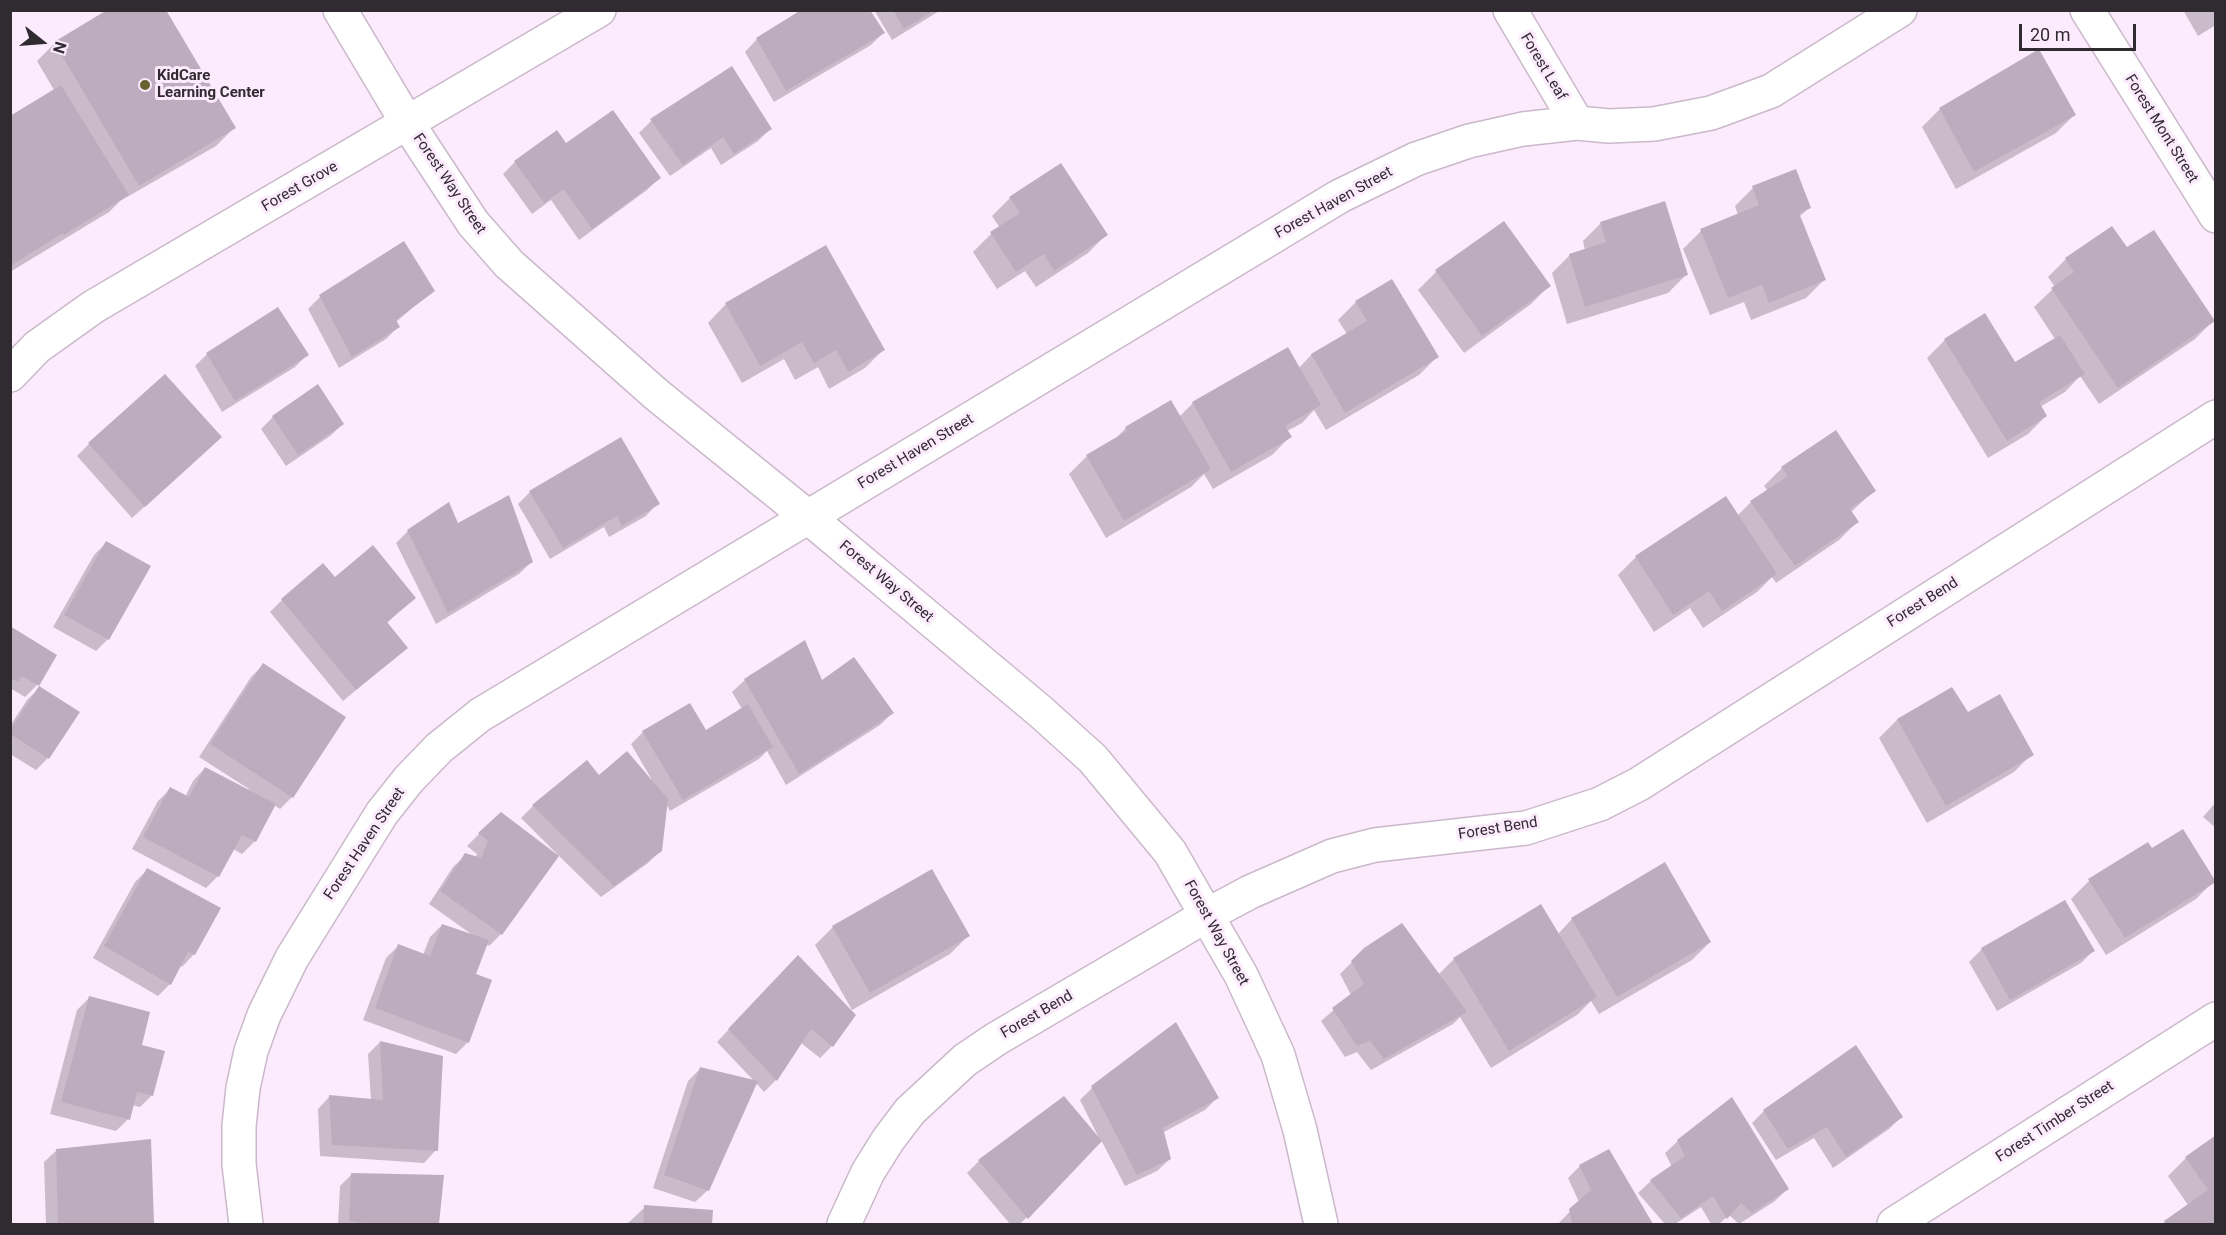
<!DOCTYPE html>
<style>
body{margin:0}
#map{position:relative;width:2226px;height:1235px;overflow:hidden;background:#fceafd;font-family:Roboto,sans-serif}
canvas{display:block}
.frame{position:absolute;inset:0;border:12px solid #302a31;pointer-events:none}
.north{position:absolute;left:12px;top:12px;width:60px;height:60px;-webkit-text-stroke:4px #fceafd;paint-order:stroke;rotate:107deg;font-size:16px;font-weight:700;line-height:24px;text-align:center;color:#302a31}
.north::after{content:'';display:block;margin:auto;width:21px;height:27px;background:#302a31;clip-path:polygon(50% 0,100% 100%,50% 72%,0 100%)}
.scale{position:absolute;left:2019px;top:24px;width:117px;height:27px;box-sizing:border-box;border:3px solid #302a31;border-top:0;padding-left:8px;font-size:18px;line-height:21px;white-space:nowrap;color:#302a31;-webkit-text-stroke:4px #fceafd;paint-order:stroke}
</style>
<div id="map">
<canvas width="2226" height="1235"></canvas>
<div class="frame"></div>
<div class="north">N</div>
<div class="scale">20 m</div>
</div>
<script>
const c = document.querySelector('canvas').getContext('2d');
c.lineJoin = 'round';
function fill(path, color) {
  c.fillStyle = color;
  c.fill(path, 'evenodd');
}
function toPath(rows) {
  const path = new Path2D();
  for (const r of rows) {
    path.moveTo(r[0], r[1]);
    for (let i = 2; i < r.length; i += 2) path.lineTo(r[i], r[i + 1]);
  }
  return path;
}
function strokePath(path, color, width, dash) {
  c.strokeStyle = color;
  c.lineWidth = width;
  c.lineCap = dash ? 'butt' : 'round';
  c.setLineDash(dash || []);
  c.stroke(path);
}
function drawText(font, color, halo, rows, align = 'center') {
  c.font = font + ' Roboto,sans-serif';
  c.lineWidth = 6;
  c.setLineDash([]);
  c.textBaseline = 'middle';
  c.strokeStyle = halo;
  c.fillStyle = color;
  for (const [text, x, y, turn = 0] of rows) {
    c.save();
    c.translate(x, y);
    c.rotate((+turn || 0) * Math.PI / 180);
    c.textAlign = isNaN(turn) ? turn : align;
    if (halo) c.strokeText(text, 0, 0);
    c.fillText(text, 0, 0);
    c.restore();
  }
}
fill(toPath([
 [874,10,941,10,892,40],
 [2183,10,2216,10,2216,25,2198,36],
 [883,33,871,45,774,102,745,52,757,39],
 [55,43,234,128,216,146,120,201,109,212,10,272,10,118,54,90,37,61],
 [1985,84,2074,115,2056,133,1956,189,1922,127,1940,109],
 [651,121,770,129,758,141,721,165,711,148,670,176,639,133],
 [566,145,659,178,647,190,579,240,551,200,532,214,503,174,515,162],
 [1753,188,1809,208,1799,217,1824,280,1806,298,1751,320,1744,302,1710,315,1683,249,1701,231,1738,215,1735,206],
 [1010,198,1106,235,1088,253,1036,287,1025,271,997,289,973,252,991,234,1000,228,992,216],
 [1503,223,1549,286,1531,304,1464,353,1418,290,1436,272],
 [1601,223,1686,275,1668,293,1567,324,1552,273,1570,255,1585,250,1583,241],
 [2112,228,2127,249,2213,321,2195,339,2099,404,2080,376,2065,392,2040,407,2046,416,2028,434,1988,458,1927,358,1945,340,2015,364,2055,339,2034,307,2055,287,2048,277,2066,259],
 [826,247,883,350,865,368,829,389,818,367,795,380,784,359,742,383,708,323,725,305],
 [433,290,396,322,398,327,386,339,339,368,308,309,320,297],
 [1356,302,1437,357,1419,375,1326,430,1314,410,1302,423,1287,431,1290,437,1272,455,1213,489,1204,474,1191,487,1106,538,1069,474,1087,456,1115,439,1126,428,1179,417,1193,403,1299,368,1311,355,1347,334,1338,320],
 [207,354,307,355,295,367,222,412,195,366],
 [273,417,343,424,330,436,286,466,261,429],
 [89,444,208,449,132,518,77,456],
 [1782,468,1875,490,1850,513,1857,522,1839,540,1776,583,1772,577,1757,592,1703,628,1690,608,1654,632,1618,575,1636,557,1725,498,1737,516,1751,502,1768,491,1764,486],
 [530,492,658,503,646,516,609,537,604,527,550,559,518,504],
 [457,525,531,562,519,574,436,624,396,543,408,531],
 [106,543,108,639,96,651,53,627,94,555],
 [335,579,414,598,386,624,406,648,343,701,270,612,282,600],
 [10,628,37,685,25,697,10,688],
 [263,665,292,797,280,809,274,805,254,842,242,854,233,849,218,876,206,888,132,849,158,801,170,789,185,797,193,781,205,768,248,791,249,789,199,757,251,677],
 [745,680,822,683,892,713,880,725,786,785,767,751,759,759,670,811,666,804,660,851,648,863,601,897,558,855,501,934,489,946,486,944,474,975,468,1042,456,1054,363,1020,386,958,398,946,423,955,430,937,442,925,474,936,429,904,453,867,466,855,475,858,477,854,467,846,479,834,501,814,555,855,557,854,521,818,533,806,587,762,598,777,650,781,652,780,631,744,643,732,705,732,742,709,732,692],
 [39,688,48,758,36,770,10,754,10,726,27,700],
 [1952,689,1967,714,2032,754,2014,772,1927,823,1879,738,1897,720],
 [2216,802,2216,828,2203,817],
 [147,870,194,954,182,967,180,965,170,984,158,996,93,958,135,882],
 [2089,881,2214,881,2196,899,2106,955,2071,899],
 [2065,902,2093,951,2081,963,1997,1011,1969,962,1982,949],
 [1572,919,1710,942,1692,960,1599,1014,1591,1001,1577,1015,1491,1068,1460,1017,1453,1024,1371,1070,1357,1052,1345,1057,1321,1021,1351,995,1340,974,1365,949,1438,975,1454,959,1558,934],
 [833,927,968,936,950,954,852,1010,815,945],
 [786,969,832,1046,820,1058,801,1043,776,1080,764,1092,756,1083,708,1190,695,1202,653,1188,688,1081,700,1069,755,1082,717,1042],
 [89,998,140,1046,152,1095,140,1107,132,1105,128,1119,116,1131,50,1114,77,1010],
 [1176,1024,1217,1098,1205,1110,1162,1133,1170,1159,1157,1171,1125,1186,1101,1140,1020,1224,1010,1224,967,1173,979,1161,1100,1140,1080,1100,1092,1088],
 [380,1042,441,1057,436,1150,424,1163,320,1156,318,1109,330,1096,371,1100,368,1054],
 [1764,1111,1901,1117,1889,1129,1833,1168,1814,1138,1776,1160,1752,1123],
 [2216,1137,2216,1224,2162,1224,2188,1205,2168,1176,2186,1158],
 [150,1141,152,1224,46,1224,44,1162,57,1150],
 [1678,1141,1787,1189,1775,1201,1739,1224,1729,1215,1719,1224,1711,1224,1701,1207,1675,1224,1665,1224,1638,1193,1651,1181,1672,1167,1665,1153],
 [1609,1151,1651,1224,1558,1224,1579,1202,1568,1178,1580,1166],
 [352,1174,442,1176,437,1224,338,1224,340,1186],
 [645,1207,711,1211,710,1224,627,1224]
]), '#0003');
fill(toPath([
 [107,10,166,10,236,128,139,186,54,42],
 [801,10,870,10,885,33,786,91,756,38],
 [893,10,935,10,904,29],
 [2039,49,2076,115,1974,172,1939,108],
 [732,66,772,129,734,154,723,137,683,165,650,119],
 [61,85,129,195,64,235,63,233,10,266,10,116],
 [613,110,661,178,592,229,564,189,544,203,514,161,557,130,566,143],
 [1061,163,1108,235,1054,271,1044,254,1016,272,990,232,1020,213,1009,197],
 [1796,169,1811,208,1799,213,1826,280,1769,303,1762,285,1728,298,1700,229,1759,205,1752,186],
 [1665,201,1688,275,1585,307,1569,254,1606,242,1600,222],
 [1504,221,1551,286,1482,336,1435,270],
 [2112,226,2127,247,2154,230,2215,321,2118,388,2051,288,2074,272,2065,258],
 [404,241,435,291,396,320,400,327,352,357,319,295],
 [826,245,885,350,848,372,836,350,814,363,802,342,760,366,725,303],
 [1392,279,1439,357,1345,413,1311,354,1367,321,1355,301],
 [278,307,309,355,235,401,206,353],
 [1985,313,2015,362,2060,335,2085,374,2039,402,2047,416,2007,441,1944,339],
 [1288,347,1321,405,1285,426,1292,437,1231,472,1192,402],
 [165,374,222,437,145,507,88,443],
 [318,384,344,424,298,455,272,416],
 [1171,400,1211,469,1124,521,1086,455,1127,431,1125,427],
 [1836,430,1876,491,1850,509,1859,522,1795,566,1750,501,1788,476,1781,467],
 [621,437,660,504,622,526,617,516,563,548,529,491],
 [509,495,533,562,448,613,407,530,449,502,458,523],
 [1726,496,1777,574,1722,611,1709,591,1673,615,1635,556],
 [106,541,151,566,109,640,64,615],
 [373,545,416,598,387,622,408,648,356,690,281,599,323,563,335,577],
 [10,626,57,655,39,686,22,676,18,682,10,678],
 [805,640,822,680,854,657,894,713,799,774,744,679],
 [263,663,346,717,293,798,210,744],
 [39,686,80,712,49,759,10,734,10,730],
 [1952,687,1968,712,2000,694,2034,755,1946,806,1897,719],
 [690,703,706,730,748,704,773,747,683,800,642,731],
 [627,751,668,799,662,851,614,886,532,805,587,760,599,775],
 [205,767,276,804,256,842,242,835,219,877,143,837,170,787,189,797],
 [501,812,559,856,502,935,440,891,465,853,481,858,488,841,478,833],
 [2183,829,2216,882,2125,938,2088,879,2148,842,2152,848],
 [1665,862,1711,942,1617,997,1571,918],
 [147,868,221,908,195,955,188,952,171,985,104,946],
 [932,869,970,936,870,993,832,926],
 [2065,900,2095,951,2010,1000,1981,948],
 [1541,904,1597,997,1509,1051,1453,958],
 [1402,923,1467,1012,1384,1059,1370,1041,1357,1046,1332,1008,1364,984,1351,961,1364,948],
 [442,924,489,940,476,974,492,980,469,1043,375,1008,398,944,430,956],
 [798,955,856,1015,833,1047,811,1029,777,1081,728,1029],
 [89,996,150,1012,142,1045,165,1051,153,1096,137,1092,130,1120,61,1102],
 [1176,1022,1219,1098,1163,1128,1171,1159,1137,1175,1091,1086],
 [380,1041,443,1056,438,1151,332,1145,329,1095,383,1100],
 [1856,1045,1903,1117,1846,1157,1827,1127,1788,1149,1763,1110],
 [700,1067,758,1081,709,1191,664,1175],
 [1064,1096,1102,1141,1028,1219,978,1160],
 [1732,1097,1789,1189,1752,1213,1741,1203,1727,1219,1713,1196,1681,1218,1650,1180,1685,1156,1677,1140],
 [2216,1135,2216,1224,2166,1224,2164,1221,2208,1190,2185,1157],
 [151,1139,154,1224,58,1224,56,1149],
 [1609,1149,1653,1224,1572,1224,1569,1209,1591,1190,1579,1165],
 [351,1173,444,1175,439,1224,370,1224,349,1221],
 [644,1205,713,1210,712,1224,643,1224]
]), '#bdacbe');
const street = toPath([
 [340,10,408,124,473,223,509,264,657,395,808,517,1041,712,1093,759,1170,852,1241,975,1278,1055,1300,1130,1321,1224],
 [1510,10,1577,123],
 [2087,10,2216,216],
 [10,375,37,347,93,307,599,10],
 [246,1224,239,1164,239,1126,243,1088,251,1051,264,1015,292,958,382,813,409,779,439,748,480,715,1340,196,1416,159,1469,141,1523,129,1577,123,1609,126,1654,124,1711,113,1771,91,1900,10],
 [844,1224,868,1172,888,1140,910,1111,965,1060,996,1039,1207,915,1250,892,1332,856,1375,845,1526,828,1600,804,1639,784,2216,417],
 [1894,1224,2216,1019]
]);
strokePath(street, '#cab9cb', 36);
strokePath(street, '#fff', 33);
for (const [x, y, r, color] of [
 [145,85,6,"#656431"]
]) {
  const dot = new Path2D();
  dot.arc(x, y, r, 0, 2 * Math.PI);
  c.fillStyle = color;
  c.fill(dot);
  strokePath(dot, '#fceafd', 2);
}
drawText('15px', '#302a31', '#fceafd', [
 ["Forest Leaf",1543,67,59],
 ["Forest Mont Street",2161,129,58],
 ["Forest Way Street",449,184,56],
 ["Forest Grove",300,187,-30],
 ["Forest Haven Street",1334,203,-29],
 ["Forest Haven Street",916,452,-31],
 ["Forest Way Street",886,582,40],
 ["Forest Bend",1923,603,-32],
 ["Forest Bend",1498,829,-9],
 ["Forest Haven Street",365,844,-56],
 ["Forest Way Street",1216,933,61],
 ["Forest Bend",1037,1015,-30],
 ["Forest Timber Street",2055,1122,-33]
]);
drawText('bold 15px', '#302a31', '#fceafd', [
 ["KidCare",157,76],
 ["Learning Center",157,93]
], 'left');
</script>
